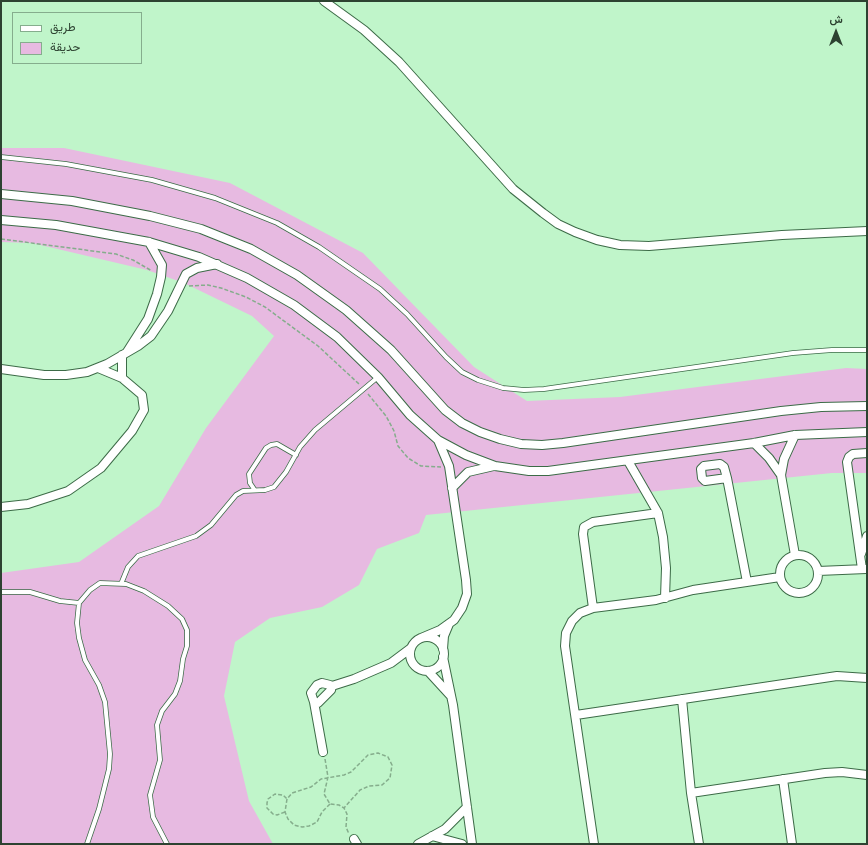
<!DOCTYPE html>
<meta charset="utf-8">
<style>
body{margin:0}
#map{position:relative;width:868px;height:845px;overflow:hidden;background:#c0f5ca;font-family:"Alegreya Sans",Vazirmatn,sans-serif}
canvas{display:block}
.frame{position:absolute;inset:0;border:2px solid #2d4231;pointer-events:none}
.legend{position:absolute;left:12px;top:12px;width:130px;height:52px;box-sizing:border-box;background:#c0f5ca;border:1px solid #85ad8d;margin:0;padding:5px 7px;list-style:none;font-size:12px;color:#2d4231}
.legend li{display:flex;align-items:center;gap:8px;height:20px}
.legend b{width:20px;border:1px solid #85ad8d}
.north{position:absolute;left:816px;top:12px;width:40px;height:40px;-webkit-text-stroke:3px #c0f5ca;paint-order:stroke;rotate:0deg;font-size:11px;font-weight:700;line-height:16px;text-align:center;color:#2d4231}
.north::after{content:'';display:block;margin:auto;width:14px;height:18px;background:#2d4231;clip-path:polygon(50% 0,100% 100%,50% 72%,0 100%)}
</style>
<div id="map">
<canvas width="868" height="845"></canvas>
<div class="frame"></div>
<ul class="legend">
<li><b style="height:5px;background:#fff"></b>طريق</li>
<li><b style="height:11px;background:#e7bae1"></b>حديقة</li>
</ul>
<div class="north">ش</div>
</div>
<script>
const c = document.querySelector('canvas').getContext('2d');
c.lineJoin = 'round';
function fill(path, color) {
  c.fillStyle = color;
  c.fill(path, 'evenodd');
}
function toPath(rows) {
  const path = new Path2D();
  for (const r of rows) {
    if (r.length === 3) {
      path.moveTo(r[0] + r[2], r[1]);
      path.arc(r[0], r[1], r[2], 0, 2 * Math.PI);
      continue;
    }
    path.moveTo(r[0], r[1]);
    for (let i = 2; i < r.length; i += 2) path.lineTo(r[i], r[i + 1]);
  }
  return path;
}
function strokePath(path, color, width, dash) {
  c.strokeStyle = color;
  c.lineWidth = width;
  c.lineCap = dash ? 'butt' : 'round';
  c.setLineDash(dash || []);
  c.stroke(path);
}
fill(toPath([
 [1,148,64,148,230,183,363,253,474,367,527,401,620,397,846,368,867,369,867,473,832,473,426,515,419,533,377,549,359,585,322,607,270,618,235,642,224,696,249,801,273,844,1,844,1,573,79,562,159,506,206,428,274,336,252,316,184,283,147,270,32,243,1,242]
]), '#e7bae1');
const service = toPath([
 [1,157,66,164,152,180,215,198,277,223,319,247,380,289,407,314,446,357,462,372,478,380,503,388,524,390,544,389,793,353,832,350,867,350],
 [254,489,250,483,249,474,266,448,271,445,277,444,296,455],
 [121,584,128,567,138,556,196,536,211,525,236,495,243,491,265,490,274,487,286,472,300,447,315,430,378,377],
 [1,592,30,592,60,601,79,603,77,623,79,638,85,660,99,685,105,702,110,754,109,769,99,809,87,844],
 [79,603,90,590,100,583,126,584,144,591,168,606,182,619,187,630,187,646,183,659,180,681,175,694,162,711,157,725,160,760,150,795,153,817,167,844]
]);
const minor = toPath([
 [324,1,364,30,399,62,513,189,543,213,558,224,575,232,597,240,620,245,649,246,782,235,867,231],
 [1,194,72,201,150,216,201,229,251,249,297,275,346,310,391,350,445,410,462,423,480,432,500,439,521,444,542,445,563,443,781,411,821,407,867,406],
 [1,220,56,225,149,242,199,257,247,278,294,305,337,337,378,377,410,415,438,440,466,455,495,466,529,471,548,471,754,443,795,435,867,432],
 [127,352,148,319,157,294,161,277,162,265,149,242],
 [122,355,122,378],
 [1,369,44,375,66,375,87,372,107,364,138,346,151,336,168,311,186,274,197,268,217,264],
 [795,435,784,459,781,475,795,555],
 [754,443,769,458,781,475],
 [628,461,658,513],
 [727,478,705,481,702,478,701,469,704,466,720,464,724,467,727,478,747,582],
 [452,488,468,472,494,466],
 [1,507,28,504,68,491,101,468,132,431,144,410,142,395,122,378,98,368],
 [861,554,867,536],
 [799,574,19],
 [862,569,847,462,849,457,853,454,867,453],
 [818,571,866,569],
 [593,608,583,534,584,527,593,522,658,513,663,537,666,568,665,598],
 [427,654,17],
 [421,638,440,630,454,620,462,608,467,594,466,580,449,466,438,440],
 [443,649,444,636,449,624],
 [443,657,453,705,472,844],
 [428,671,450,695],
 [322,683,330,685,332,686,331,690,318,703,314,702,311,693,317,685,322,683],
 [332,686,354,679,391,663,411,648],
 [682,699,691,793,699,844],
 [314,702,323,752],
 [576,715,837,676,867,678],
 [783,779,792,844],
 [691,793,825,773,842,772,867,775],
 [432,836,462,844],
 [354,839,357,844],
 [418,844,445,829,467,807],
 [594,844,565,646,566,633,572,621,580,613,593,608,656,600,693,590,780,577]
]);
strokePath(service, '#3c6b47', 5.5);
strokePath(minor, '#3c6b47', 10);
strokePath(toPath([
 [1,239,116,254,133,260,152,271],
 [189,286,208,285,221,288,246,297,265,307,318,346,359,384],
 [368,394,386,416,394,431,398,446,408,458,421,466,441,467],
 [325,759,328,777,324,794,330,804,339,805,344,808,347,814,346,827,349,834],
 [330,804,322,812,317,822,309,826,302,827,294,825,288,819,285,812,287,799,292,793,311,787,321,779,344,775,351,772,368,755,378,753,388,757,392,765,390,778,382,785,369,786,360,790,344,808],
 [285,812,277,815,273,814,267,808,267,803,268,799,275,794,283,795,287,799]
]), '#85ad8c', 1.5, [4, 2]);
strokePath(service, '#fff', 4);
strokePath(minor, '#fff', 8);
</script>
